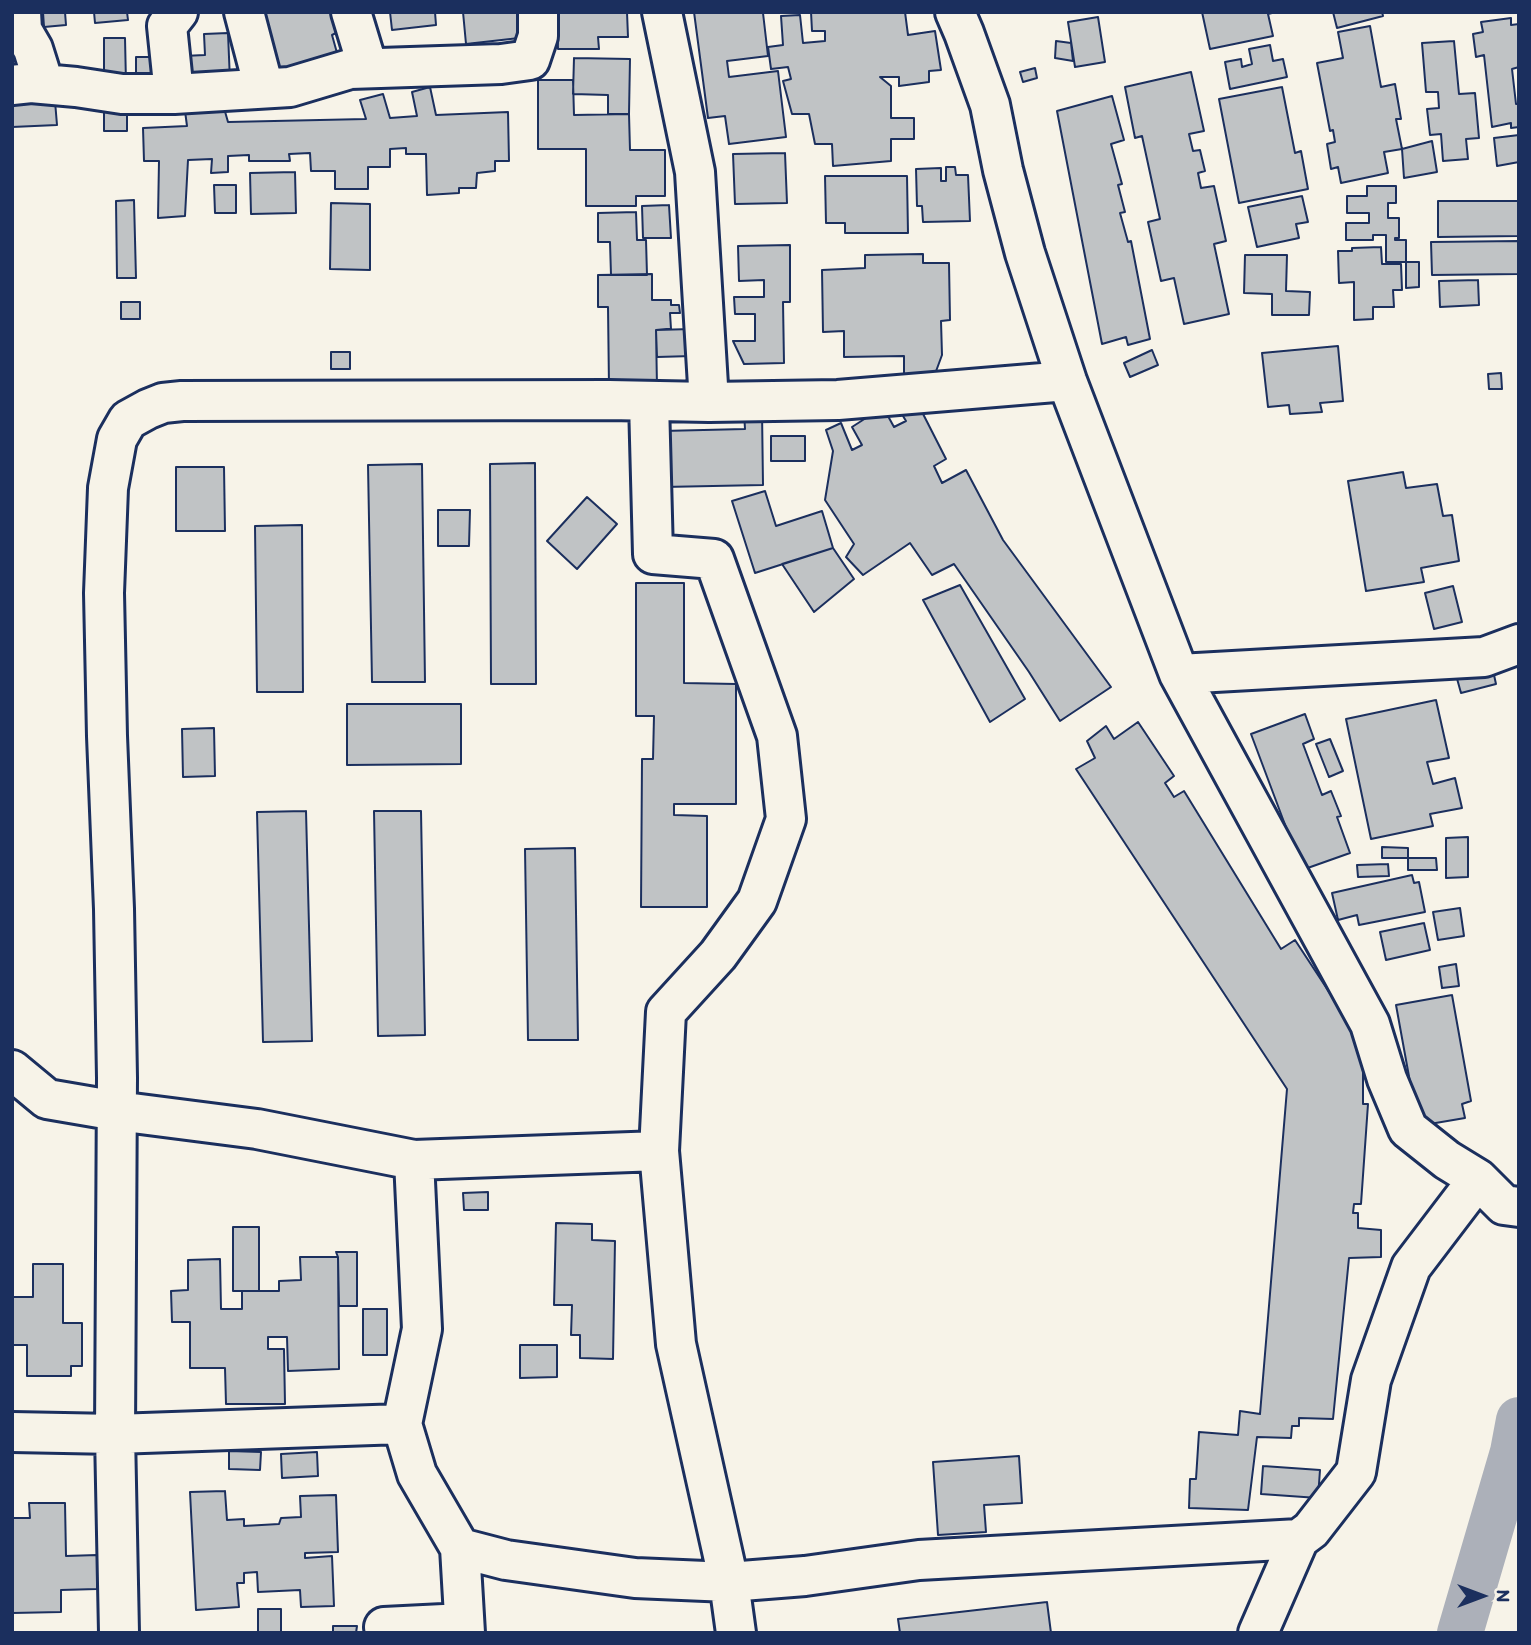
<!DOCTYPE html>
<style>
body{margin:0}
#map{position:relative;width:1531px;height:1645px;overflow:hidden;background:#f7f3e8;font-family:Itim,sans-serif}
canvas{display:block}
.frame{position:absolute;inset:0;border:14px solid #1b2f5e;pointer-events:none}
.north{position:absolute;left:1447px;top:1561px;width:70px;height:70px;-webkit-text-stroke:5px #f7f3e8;paint-order:stroke;rotate:90deg;font-size:19px;font-weight:700;line-height:28px;text-align:center;color:#1b2f5e}
.north::after{content:'';display:block;margin:auto;width:24px;height:32px;background:#1b2f5e;clip-path:polygon(50% 0,100% 100%,50% 72%,0 100%)}
</style>
<div id="map">
<canvas width="1531" height="1645"></canvas>
<div class="frame"></div>
<div class="north">N</div>
</div>
<script>
const c = document.querySelector('canvas').getContext('2d');
c.lineJoin = 'round';
function toPath(rows) {
  const path = new Path2D();
  for (const r of rows) {
    path.moveTo(r[0], r[1]);
    for (let i = 2; i < r.length; i += 2) path.lineTo(r[i], r[i + 1]);
  }
  return path;
}
function strokePath(path, color, width, dash) {
  c.strokeStyle = color;
  c.lineWidth = width;
  c.lineCap = dash ? 'butt' : 'round';
  c.setLineDash(dash || []);
  c.stroke(path);
}
function fill(path, color) {
  c.fillStyle = color;
  c.fill(path, 'evenodd');
}
strokePath(toPath([
 [1460,1633,1513,1452,1519,1420]
]), '#acb0b9', 46);
const building = toPath([
 [43,12,65,12,66,25,44,27,43,12],
 [94,12,127,12,128,20,95,23,94,12],
 [264,12,331,12,336,33,332,35,339,60,282,76,264,12],
 [390,12,435,12,436,25,392,30,390,12],
 [463,12,525,12,528,37,466,44,463,12],
 [557,12,627,12,628,37,598,37,599,49,558,49,557,12],
 [694,12,769,12,763,13,768,56,727,61,729,77,778,71,786,137,729,144,725,116,708,118,694,12],
 [811,12,905,12,908,35,935,31,941,70,929,71,929,82,899,86,899,77,880,77,891,86,891,118,914,118,914,139,891,139,891,161,833,166,832,144,815,144,809,114,792,114,783,81,791,79,788,67,771,69,768,47,783,45,781,16,800,15,803,43,825,41,825,31,812,31,811,12],
 [1202,12,1276,12,1268,14,1273,36,1210,49,1202,12],
 [1333,12,1382,12,1383,16,1337,28,1333,12],
 [1098,17,1105,62,1075,67,1068,22,1098,17],
 [1511,18,1511,25,1519,24,1519,67,1512,69,1516,104,1519,104,1519,127,1511,128,1511,123,1492,127,1484,55,1476,57,1473,34,1483,32,1481,22,1511,18],
 [1370,26,1381,87,1395,84,1401,119,1396,119,1402,149,1384,152,1388,173,1341,183,1338,167,1331,169,1327,144,1335,142,1333,130,1330,131,1317,63,1343,58,1338,32,1370,26],
 [228,33,230,81,184,77,183,56,205,55,204,34,228,33],
 [104,38,125,38,126,83,104,83,104,38],
 [1056,41,1071,43,1073,61,1055,58,1056,41],
 [1454,41,1459,94,1475,93,1479,138,1466,139,1468,159,1443,161,1441,134,1430,135,1427,109,1439,108,1438,92,1426,92,1422,43,1454,41],
 [1270,45,1273,61,1283,59,1287,77,1230,89,1225,62,1241,59,1242,67,1252,64,1249,49,1270,45],
 [136,57,156,57,157,79,136,79,136,57],
 [574,58,630,59,629,114,608,114,608,95,573,94,574,58],
 [1035,68,1037,78,1023,82,1020,72,1035,68],
 [1191,72,1204,131,1189,134,1193,151,1200,150,1205,171,1198,173,1201,188,1214,186,1226,241,1214,244,1229,314,1184,324,1174,278,1161,281,1148,222,1160,219,1142,136,1135,138,1125,87,1191,72],
 [538,80,573,80,574,115,629,114,630,150,665,150,665,196,636,196,636,206,586,206,586,149,538,149,538,80],
 [430,87,436,115,508,112,509,161,495,161,495,171,477,173,476,188,459,188,459,193,427,195,426,154,406,154,406,148,390,149,390,167,368,167,368,189,335,189,335,171,311,171,310,153,289,154,290,161,249,161,249,155,228,156,228,172,211,173,212,159,188,160,185,216,158,218,159,161,144,161,143,128,187,126,185,111,224,108,228,122,366,119,360,100,383,94,390,118,417,116,412,92,430,87],
 [1282,87,1295,153,1301,151,1308,189,1239,203,1219,99,1282,87],
 [1112,96,1124,140,1111,144,1122,184,1118,185,1125,212,1120,213,1128,242,1131,241,1150,339,1128,345,1126,337,1102,344,1057,111,1112,96],
 [55,101,57,125,12,127,12,102,55,101],
 [104,109,127,109,127,131,104,131,104,109],
 [1519,135,1519,162,1497,166,1494,138,1519,135],
 [1432,141,1437,172,1404,178,1402,149,1432,141],
 [785,153,787,203,735,204,733,154,785,153],
 [946,167,955,167,956,175,968,175,970,221,923,222,922,206,917,206,916,169,941,168,941,181,946,181,946,167],
 [295,172,296,213,251,214,250,173,295,172],
 [825,176,907,176,908,233,845,233,845,223,826,223,825,176],
 [214,185,236,185,236,213,215,213,214,185],
 [1367,186,1396,186,1396,203,1388,203,1388,218,1399,218,1399,238,1395,238,1395,240,1406,240,1406,262,1386,262,1386,235,1373,235,1373,240,1346,240,1346,223,1369,223,1369,213,1347,213,1347,196,1367,196,1367,186],
 [1302,196,1308,222,1296,224,1299,238,1257,247,1248,207,1302,196],
 [134,200,136,278,117,278,116,201,134,200],
 [1438,201,1519,201,1519,236,1438,237,1438,201],
 [331,203,370,204,370,270,330,269,331,203],
 [669,205,671,238,643,238,642,206,669,205],
 [636,212,637,240,646,240,647,275,611,275,610,242,598,242,598,213,636,212],
 [1519,241,1519,274,1432,275,1431,242,1519,241],
 [790,245,790,302,783,302,784,363,744,364,733,341,755,341,755,314,735,314,734,297,764,297,764,280,739,281,738,246,790,245],
 [1381,247,1382,264,1401,264,1402,290,1393,290,1394,307,1373,307,1373,319,1354,320,1354,282,1339,283,1338,251,1352,251,1352,248,1381,247],
 [923,254,923,263,949,263,950,320,941,321,942,355,935,374,904,374,904,356,844,357,844,331,823,332,822,270,865,268,865,255,923,254],
 [1245,255,1287,255,1286,291,1310,292,1309,315,1272,315,1272,294,1244,293,1245,255],
 [1406,262,1419,262,1419,287,1406,288,1406,262],
 [652,274,652,300,671,300,671,305,679,305,680,313,670,313,671,329,656,330,657,387,609,387,608,307,598,307,598,275,652,274],
 [1478,280,1479,305,1440,307,1439,281,1478,280],
 [121,302,140,302,140,319,121,319,121,302],
 [691,329,692,356,657,357,656,330,691,329],
 [1338,346,1343,401,1320,403,1322,412,1290,414,1289,405,1268,407,1262,353,1338,346],
 [1152,350,1158,365,1130,377,1124,363,1152,350],
 [331,352,350,352,350,369,331,369,331,352],
 [1501,373,1502,389,1489,389,1488,374,1501,373],
 [919,406,946,459,934,466,942,483,966,470,1003,540,1111,687,1060,721,1029,672,954,564,932,575,910,543,863,575,846,557,854,544,825,500,833,451,826,430,841,423,852,450,862,445,852,427,883,407,894,427,906,421,903,416,919,406],
 [762,411,763,485,663,487,662,431,745,429,744,412,762,411],
 [771,436,805,436,805,461,771,461,771,436],
 [535,463,536,684,491,684,490,464,535,463],
 [422,464,425,682,372,682,368,465,422,464],
 [176,467,224,467,225,531,176,531,176,467],
 [1403,472,1406,488,1437,484,1443,516,1452,515,1459,561,1421,568,1424,582,1366,591,1348,481,1403,472],
 [765,491,776,526,822,511,833,548,755,573,732,501,765,491],
 [587,497,617,524,577,569,547,541,587,497],
 [438,510,470,510,469,546,438,546,438,510],
 [302,525,303,692,257,692,255,526,302,525],
 [833,548,854,579,814,612,782,564,833,548],
 [636,583,684,583,684,683,736,684,736,804,674,804,674,815,707,816,707,907,641,907,642,759,653,759,654,716,636,716,636,583],
 [960,585,1025,699,990,722,923,600,960,585],
 [1453,586,1462,622,1434,629,1425,593,1453,586],
 [1492,666,1496,684,1461,693,1456,675,1492,666],
 [1436,700,1449,758,1427,762,1433,784,1455,778,1462,808,1430,814,1433,826,1371,839,1346,719,1436,700],
 [347,704,461,704,461,764,347,765,347,704],
 [1305,714,1314,739,1303,744,1322,795,1331,791,1341,816,1337,817,1350,853,1302,870,1251,734,1305,714],
 [1138,722,1174,776,1165,783,1174,797,1184,791,1281,949,1295,940,1358,1036,1363,1071,1363,1104,1368,1104,1361,1204,1354,1204,1353,1213,1358,1213,1358,1228,1381,1230,1381,1257,1349,1258,1333,1419,1299,1418,1299,1426,1292,1426,1291,1438,1257,1437,1248,1510,1189,1508,1190,1479,1196,1479,1199,1432,1238,1435,1240,1411,1260,1414,1287,1089,1076,769,1095,758,1087,741,1106,726,1114,739,1138,722],
 [214,728,215,776,183,777,182,729,214,728],
 [1330,739,1343,771,1329,777,1316,744,1330,739],
 [306,811,312,1041,263,1042,257,812,306,811],
 [374,811,421,811,425,1035,378,1036,374,811],
 [1468,837,1468,877,1446,878,1446,838,1468,837],
 [1382,847,1408,848,1408,858,1382,858,1382,847],
 [575,848,578,1040,528,1040,525,849,575,848],
 [1408,858,1436,858,1437,870,1408,870,1408,858],
 [1388,864,1389,876,1358,877,1357,865,1388,864],
 [1412,875,1414,883,1419,882,1425,912,1359,925,1357,915,1338,920,1332,893,1412,875],
 [1460,908,1464,936,1438,940,1433,912,1460,908],
 [1424,923,1430,950,1386,960,1380,932,1424,923],
 [1456,964,1459,986,1442,988,1439,967,1456,964],
 [1452,995,1471,1101,1462,1104,1465,1118,1418,1126,1396,1005,1452,995],
 [488,1192,488,1210,464,1210,463,1193,488,1192],
 [556,1223,592,1224,592,1240,615,1241,613,1359,580,1358,580,1335,571,1335,572,1305,554,1305,556,1223],
 [233,1227,259,1227,259,1291,233,1291,233,1227],
 [336,1252,357,1252,357,1306,339,1306,338,1257,336,1252],
 [300,1257,338,1257,339,1369,288,1371,287,1337,268,1337,268,1349,284,1349,285,1404,226,1404,225,1368,190,1368,190,1322,172,1322,171,1291,188,1290,188,1260,220,1259,221,1309,242,1309,242,1291,279,1291,279,1281,301,1280,300,1257],
 [33,1264,63,1264,63,1323,82,1323,82,1366,71,1366,71,1376,27,1376,27,1345,12,1345,12,1297,33,1297,33,1264],
 [363,1309,387,1309,387,1355,363,1355,363,1309],
 [520,1345,557,1345,557,1377,520,1378,520,1345],
 [229,1451,261,1452,260,1470,229,1469,229,1451],
 [317,1452,318,1476,282,1478,281,1454,317,1452],
 [1019,1456,1022,1503,984,1505,986,1532,938,1535,933,1462,1019,1456],
 [1263,1466,1320,1470,1318,1498,1261,1494,1263,1466],
 [225,1491,227,1520,244,1519,244,1526,279,1524,281,1518,301,1517,300,1496,336,1495,338,1552,305,1553,305,1558,332,1556,334,1606,301,1607,300,1590,258,1592,257,1572,244,1573,244,1583,237,1583,239,1607,196,1610,190,1492,225,1491],
 [29,1503,65,1503,66,1556,97,1555,97,1589,61,1590,61,1612,12,1613,12,1518,30,1518,29,1503],
 [1047,1602,1051,1633,900,1633,898,1619,1047,1602],
 [258,1609,281,1609,281,1633,258,1633,258,1609],
 [333,1626,357,1626,356,1633,333,1633,333,1626]
]);
fill(building, '#c0c3c5');
strokePath(building, '#1b2f5e', 2);
const minor = toPath([
 [21,12,22,30,33,49,44,84],
 [244,12,264,88],
 [351,12,368,68],
 [662,12,695,172,709,402],
 [955,12,964,33,990,105,1003,170,1025,253,1067,381,1179,674,1370,1024,1387,1079,1408,1129,1447,1160,1478,1179,1504,1205,1519,1207],
 [12,85,31,83,76,87,122,94,174,94,290,87,350,69,501,64,530,60,538,36,538,12],
 [174,94,167,26,178,12],
 [649,402,653,554,714,559,777,736,786,819,757,901,718,955,666,1012,659,1151,676,1344,729,1582,736,1633],
 [1179,674,1484,657,1519,644],
 [12,1070,47,1099,117,1111,257,1129,414,1160,659,1151],
 [414,1160,422,1329,402,1424,417,1474,460,1548,465,1633],
 [12,1432,115,1434,402,1424],
 [460,1548,506,1560,635,1578,729,1582,805,1576,919,1560,1299,1539],
 [119,1633,115,1434,117,1078,114,909,107,736,104,593,108,488,117,439,128,420,148,409,163,403,182,401,609,400,709,402,838,400,1067,381],
 [385,1633,384,1627,464,1623],
 [1258,1633,1299,1539,1311,1530,1356,1472,1371,1380,1411,1267,1478,1179]
]);
strokePath(minor, '#1b2f5e', 44);
strokePath(minor, '#f7f3e8', 38);
</script>
